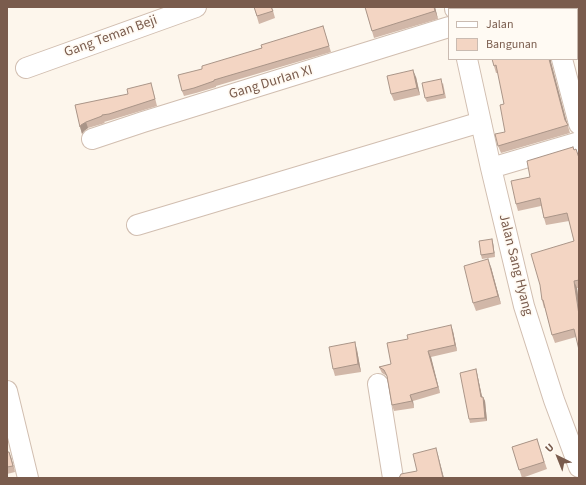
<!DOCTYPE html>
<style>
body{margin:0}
#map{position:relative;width:586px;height:485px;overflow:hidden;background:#fdf6ec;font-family:"Source Sans 3",sans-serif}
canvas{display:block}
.frame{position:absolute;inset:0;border:8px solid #7a5c4d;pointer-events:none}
.legend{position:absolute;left:448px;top:8px;width:130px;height:52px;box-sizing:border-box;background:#fffaf3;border:1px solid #cabbb1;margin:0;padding:5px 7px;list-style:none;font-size:12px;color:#7a5c4d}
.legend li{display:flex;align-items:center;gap:8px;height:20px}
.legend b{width:20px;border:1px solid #cabbb1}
.north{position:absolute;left:538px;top:437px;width:40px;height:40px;-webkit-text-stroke:3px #fffaf3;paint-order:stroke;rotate:317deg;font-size:11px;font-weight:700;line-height:16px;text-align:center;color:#7a5c4d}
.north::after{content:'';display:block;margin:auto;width:14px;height:18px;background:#7a5c4d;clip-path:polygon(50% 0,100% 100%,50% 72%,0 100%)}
</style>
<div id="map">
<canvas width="586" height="485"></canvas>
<div class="frame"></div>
<ul class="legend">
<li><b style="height:5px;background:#fff"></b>Jalan</li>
<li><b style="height:11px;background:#f3d5c3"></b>Bangunan</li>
</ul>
<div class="north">U</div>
</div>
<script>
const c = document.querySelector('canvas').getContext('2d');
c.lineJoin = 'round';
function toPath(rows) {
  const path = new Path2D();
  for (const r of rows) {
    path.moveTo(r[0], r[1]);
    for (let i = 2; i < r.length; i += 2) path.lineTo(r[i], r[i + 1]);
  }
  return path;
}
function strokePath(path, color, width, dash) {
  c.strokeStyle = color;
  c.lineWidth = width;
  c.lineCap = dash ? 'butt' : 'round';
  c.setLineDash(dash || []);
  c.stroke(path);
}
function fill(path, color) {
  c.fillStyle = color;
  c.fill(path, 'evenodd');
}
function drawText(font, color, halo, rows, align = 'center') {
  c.font = font + ' "Source Sans 3",sans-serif';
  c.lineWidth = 3.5;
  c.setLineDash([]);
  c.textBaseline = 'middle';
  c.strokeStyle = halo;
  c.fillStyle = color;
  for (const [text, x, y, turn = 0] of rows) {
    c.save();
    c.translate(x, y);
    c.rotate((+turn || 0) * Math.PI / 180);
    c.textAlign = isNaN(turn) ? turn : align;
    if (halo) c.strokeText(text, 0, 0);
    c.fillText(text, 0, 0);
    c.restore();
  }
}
const minor = toPath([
 [455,7,455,9],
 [548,7,548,9],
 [512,9,519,7],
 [467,59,491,168,524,306,554,400,579,467],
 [562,59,579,124],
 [26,68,196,7],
 [92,139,143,122,449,27],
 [491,168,579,142],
 [137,225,481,122],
 [378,384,393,478],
 [7,391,28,478]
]);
strokePath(minor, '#d1beb0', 22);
strokePath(minor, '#fff', 20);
fill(toPath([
 [254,7,272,7,275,18,259,24],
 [365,7,435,7,438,19,374,38],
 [471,7,494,7,487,9,472,9],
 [323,26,331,52,216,86,216,87,196,93,184,96,182,91,202,69],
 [492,59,551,59,551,62,567,123,570,133,501,153,498,146,505,132,504,104,498,73,496,73],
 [416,77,420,95,394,101,391,94],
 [443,83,446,98,427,102,425,98],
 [153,90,157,106,111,120,104,122,105,123,88,128,84,131,82,134,75,105],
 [574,150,579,156,579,288,577,288,579,303,579,350,576,337,555,343,552,335,545,308,544,308,542,300,574,241,569,221,546,225,544,218,541,206,518,211,516,204,530,177],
 [492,239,493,243,495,257,482,259,481,255],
 [491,267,501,304,476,311,473,303],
 [453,331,457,351,431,357,440,393,413,401,414,408,394,411,392,405,387,378,387,376,382,373,379,367,391,364],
 [357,350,361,372,335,376,333,369],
 [476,369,477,373,482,397,483,397,485,401,487,421,470,423,469,419],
 [537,439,547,469,522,478,512,447],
 [7,452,11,457,15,472,7,474]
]), '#d1b7a8');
fill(toPath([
 [434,7,435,7,438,19,435,11],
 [549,59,551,59,551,62,568,127,565,120],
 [413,70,416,77,420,95,417,88],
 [86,122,88,128,84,131,82,134,80,127,81,125],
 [492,239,493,243,495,257,494,253],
 [488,259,491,267,501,304,498,296],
 [574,281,577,288,579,303,579,315],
 [451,325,453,331,457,351,455,345],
 [355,342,357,350,361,372,358,364],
 [428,351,431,357,440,393,438,387],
 [476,369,477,373,483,401,481,397],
 [410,395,413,401,414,408,412,401],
 [483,397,485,401,487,421,485,418],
 [436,448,438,455,444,478,443,478],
 [9,452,11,457,15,472,13,466]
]), '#aa9588');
const building = toPath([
 [254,7,271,7,273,11,257,16,254,7],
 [365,7,434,7,435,11,372,31,365,7],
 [495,7,500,7,501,9,496,9,495,7],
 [525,7,535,7,537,9,522,9,525,7],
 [567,7,579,7,579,49,577,41,577,9,568,9,567,7],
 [323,26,329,46,214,80,214,81,194,88,182,91,178,75,202,69,202,66,262,48,261,45,323,26],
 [492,59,549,59,565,120,568,125,498,146,495,134,505,132,500,105,504,104,496,65,494,66,492,59],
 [413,70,417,88,391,94,387,76,413,70],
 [441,79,444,94,425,98,422,83,441,79],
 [151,83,155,99,109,114,102,115,102,116,86,122,81,125,80,127,75,105,128,94,127,89,151,83],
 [573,147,574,150,576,149,579,158,579,280,574,281,579,315,579,350,574,329,552,335,543,300,542,300,540,285,531,254,574,241,567,213,544,218,540,198,516,204,511,181,530,177,527,161,573,147],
 [492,239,494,253,481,255,479,241,492,239],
 [488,259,498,296,473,303,464,266,488,259],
 [451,325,455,345,428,351,438,387,410,395,412,401,392,405,387,376,384,370,379,367,391,364,387,343,408,339,407,335,451,325],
 [355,342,358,364,333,369,329,347,355,342],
 [476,369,481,397,483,397,485,418,469,419,460,373,476,369],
 [537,439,544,462,519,470,512,447,537,439],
 [436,448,443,478,399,478,401,474,417,471,413,454,436,448],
 [7,452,9,452,13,466,7,467,7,452]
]);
fill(building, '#f3d5c3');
strokePath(building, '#aa9588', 1);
drawText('14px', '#7a5c4d', '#fffaf3', [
 ["Gang Teman Beji",111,37,-20],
 ["Gang DurIan XI",271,83,-17],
 ["Jalan Sang Hyang",515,265,76]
]);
</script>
